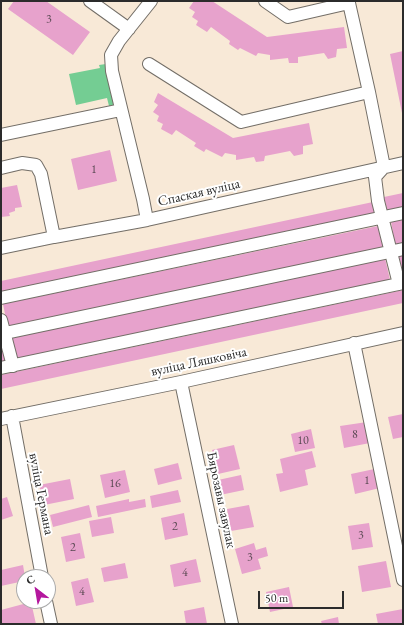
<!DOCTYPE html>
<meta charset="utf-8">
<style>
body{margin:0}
#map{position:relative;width:404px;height:625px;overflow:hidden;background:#f8e9d7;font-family:"EB Garamond",serif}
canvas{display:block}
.frame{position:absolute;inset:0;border:2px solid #2b2b2b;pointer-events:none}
.north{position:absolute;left:16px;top:569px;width:40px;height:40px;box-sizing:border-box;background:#fff;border:1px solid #aaa;border-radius:50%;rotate:329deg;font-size:11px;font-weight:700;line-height:16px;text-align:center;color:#2b2b2b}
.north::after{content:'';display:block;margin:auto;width:14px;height:18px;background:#b5179e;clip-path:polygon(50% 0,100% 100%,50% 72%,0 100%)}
.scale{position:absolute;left:258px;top:591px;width:86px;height:18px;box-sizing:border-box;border:2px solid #2b2b2b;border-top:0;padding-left:5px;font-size:12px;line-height:14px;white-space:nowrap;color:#2b2b2b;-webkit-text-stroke:3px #fff;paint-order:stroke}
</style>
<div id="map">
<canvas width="404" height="625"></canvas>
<div class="frame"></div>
<div class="north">С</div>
<div class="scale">50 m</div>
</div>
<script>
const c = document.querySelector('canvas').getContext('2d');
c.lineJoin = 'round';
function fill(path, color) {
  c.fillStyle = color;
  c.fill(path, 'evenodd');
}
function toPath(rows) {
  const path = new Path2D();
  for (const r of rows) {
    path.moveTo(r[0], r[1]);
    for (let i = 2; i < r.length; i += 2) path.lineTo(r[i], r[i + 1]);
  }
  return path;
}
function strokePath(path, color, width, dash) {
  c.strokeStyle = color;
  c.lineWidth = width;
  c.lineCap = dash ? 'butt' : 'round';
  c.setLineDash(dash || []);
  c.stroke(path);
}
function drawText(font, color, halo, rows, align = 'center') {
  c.font = font + ' "EB Garamond",serif';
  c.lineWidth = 4;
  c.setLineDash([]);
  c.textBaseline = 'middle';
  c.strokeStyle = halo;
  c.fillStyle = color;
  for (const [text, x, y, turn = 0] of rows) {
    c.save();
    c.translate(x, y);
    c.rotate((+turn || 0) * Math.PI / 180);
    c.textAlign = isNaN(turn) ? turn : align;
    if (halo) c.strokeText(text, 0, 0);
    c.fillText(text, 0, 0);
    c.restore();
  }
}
fill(toPath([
 [106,64,116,105,109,106,107,98,76,105,69,74,100,68,99,65]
]), '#74cd93');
fill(toPath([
 [14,1,46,1,90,32,73,55,8,9],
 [194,1,212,1,267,37,344,27,347,48,337,49,336,57,328,59,324,53,298,57,298,63,289,63,288,58,270,60,270,55,258,53,256,56,240,48,238,50,229,44,230,41,211,27,207,32,196,25,198,21,192,17,195,12,189,8],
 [403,51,403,113,402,113,390,54],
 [158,93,233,138,309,123,313,144,303,146,303,154,294,156,290,151,265,156,264,161,256,162,254,157,236,160,236,155,225,153,222,157,206,149,204,152,194,146,196,143,176,130,172,135,161,129,163,124,157,121,159,116,153,112,158,105,154,102],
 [110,150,117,181,78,190,71,159],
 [17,185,22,207,15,208,15,211,9,213,10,216,1,217,1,188],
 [403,193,403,207,387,210,384,197],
 [373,202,376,214,1,294,1,281],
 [403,219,403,243,395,245,391,221],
 [378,226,383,248,8,329,3,304],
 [403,254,403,272,398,255],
 [385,258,390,280,15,361,10,337],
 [403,290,403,303,1,389,1,375],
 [1,341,8,363,1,364],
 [403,414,403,437,393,439,388,417],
 [367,422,370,443,344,448,340,426],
 [311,429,315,448,295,452,291,434],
 [234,445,240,469,218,474,212,450],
 [312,451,316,467,305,470,308,485,280,492,276,474,283,473,280,459],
 [178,463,182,479,158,485,154,469],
 [379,468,384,487,355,494,351,474],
 [125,470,130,492,105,498,100,475],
 [241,475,244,490,220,495,218,480],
 [70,479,74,499,44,505,39,485],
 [178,490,181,502,152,508,150,496],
 [7,497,13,516,1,520,1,499],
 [129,499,129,502,145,499,146,507,98,517,96,506],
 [89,505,92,517,53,527,50,515],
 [249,505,254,527,231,531,227,509],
 [184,513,188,535,165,540,161,518],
 [111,517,114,533,92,537,89,521],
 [369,523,373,547,352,550,348,526],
 [80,533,85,558,66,562,61,537],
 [254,543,256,550,266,547,268,556,258,559,261,569,242,574,235,549],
 [196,559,201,582,174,587,170,565],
 [386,561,391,587,362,592,358,566],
 [125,563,128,578,104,582,101,568],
 [23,565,25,577,24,577,24,581,1,586,1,570],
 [88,578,94,602,76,606,71,582],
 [289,587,293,607,270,612,266,592],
 [31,602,36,624,2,624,1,610],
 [204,607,207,624,186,624,184,611],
 [403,609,403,624,378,624,376,614],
 [338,617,339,624,322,624,321,621]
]), '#e7a2cc');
const minor = toPath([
 [90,1,129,29],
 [265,1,288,17,349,3,369,92,384,167,375,177,378,201,399,284],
 [149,64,241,122,369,92],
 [1,135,121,110],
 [1,168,22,163,36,165,41,174,54,237],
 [147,220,143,199,112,71,111,55,119,41,151,1],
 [1,248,54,237,147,220,403,163],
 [1,298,403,213],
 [1,320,13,366],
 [1,334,403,249],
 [354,343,403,580],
 [1,368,403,283],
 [181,382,232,624],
 [12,416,42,577],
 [1,419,181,382,403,333],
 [46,601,51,624]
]);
strokePath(minor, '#736e67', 14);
strokePath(minor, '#fff', 12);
drawText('12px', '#5a4953', null, [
 ["3",49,20],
 ["1",94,170],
 ["8",355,435],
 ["10",303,441],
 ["1",367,481],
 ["16",115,484],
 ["2",175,527],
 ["3",361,536],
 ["2",73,548],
 ["3",250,558],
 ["4",185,573],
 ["4",82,592]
]);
drawText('14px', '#2b2b2b', '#fff', [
 ["Спаская вуліца",199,193,-13],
 ["вуліца Ляшковіча",199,362,-12],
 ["вуліца Германа",41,494,79],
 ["Бярозавы завулак",221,500,78]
]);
</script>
